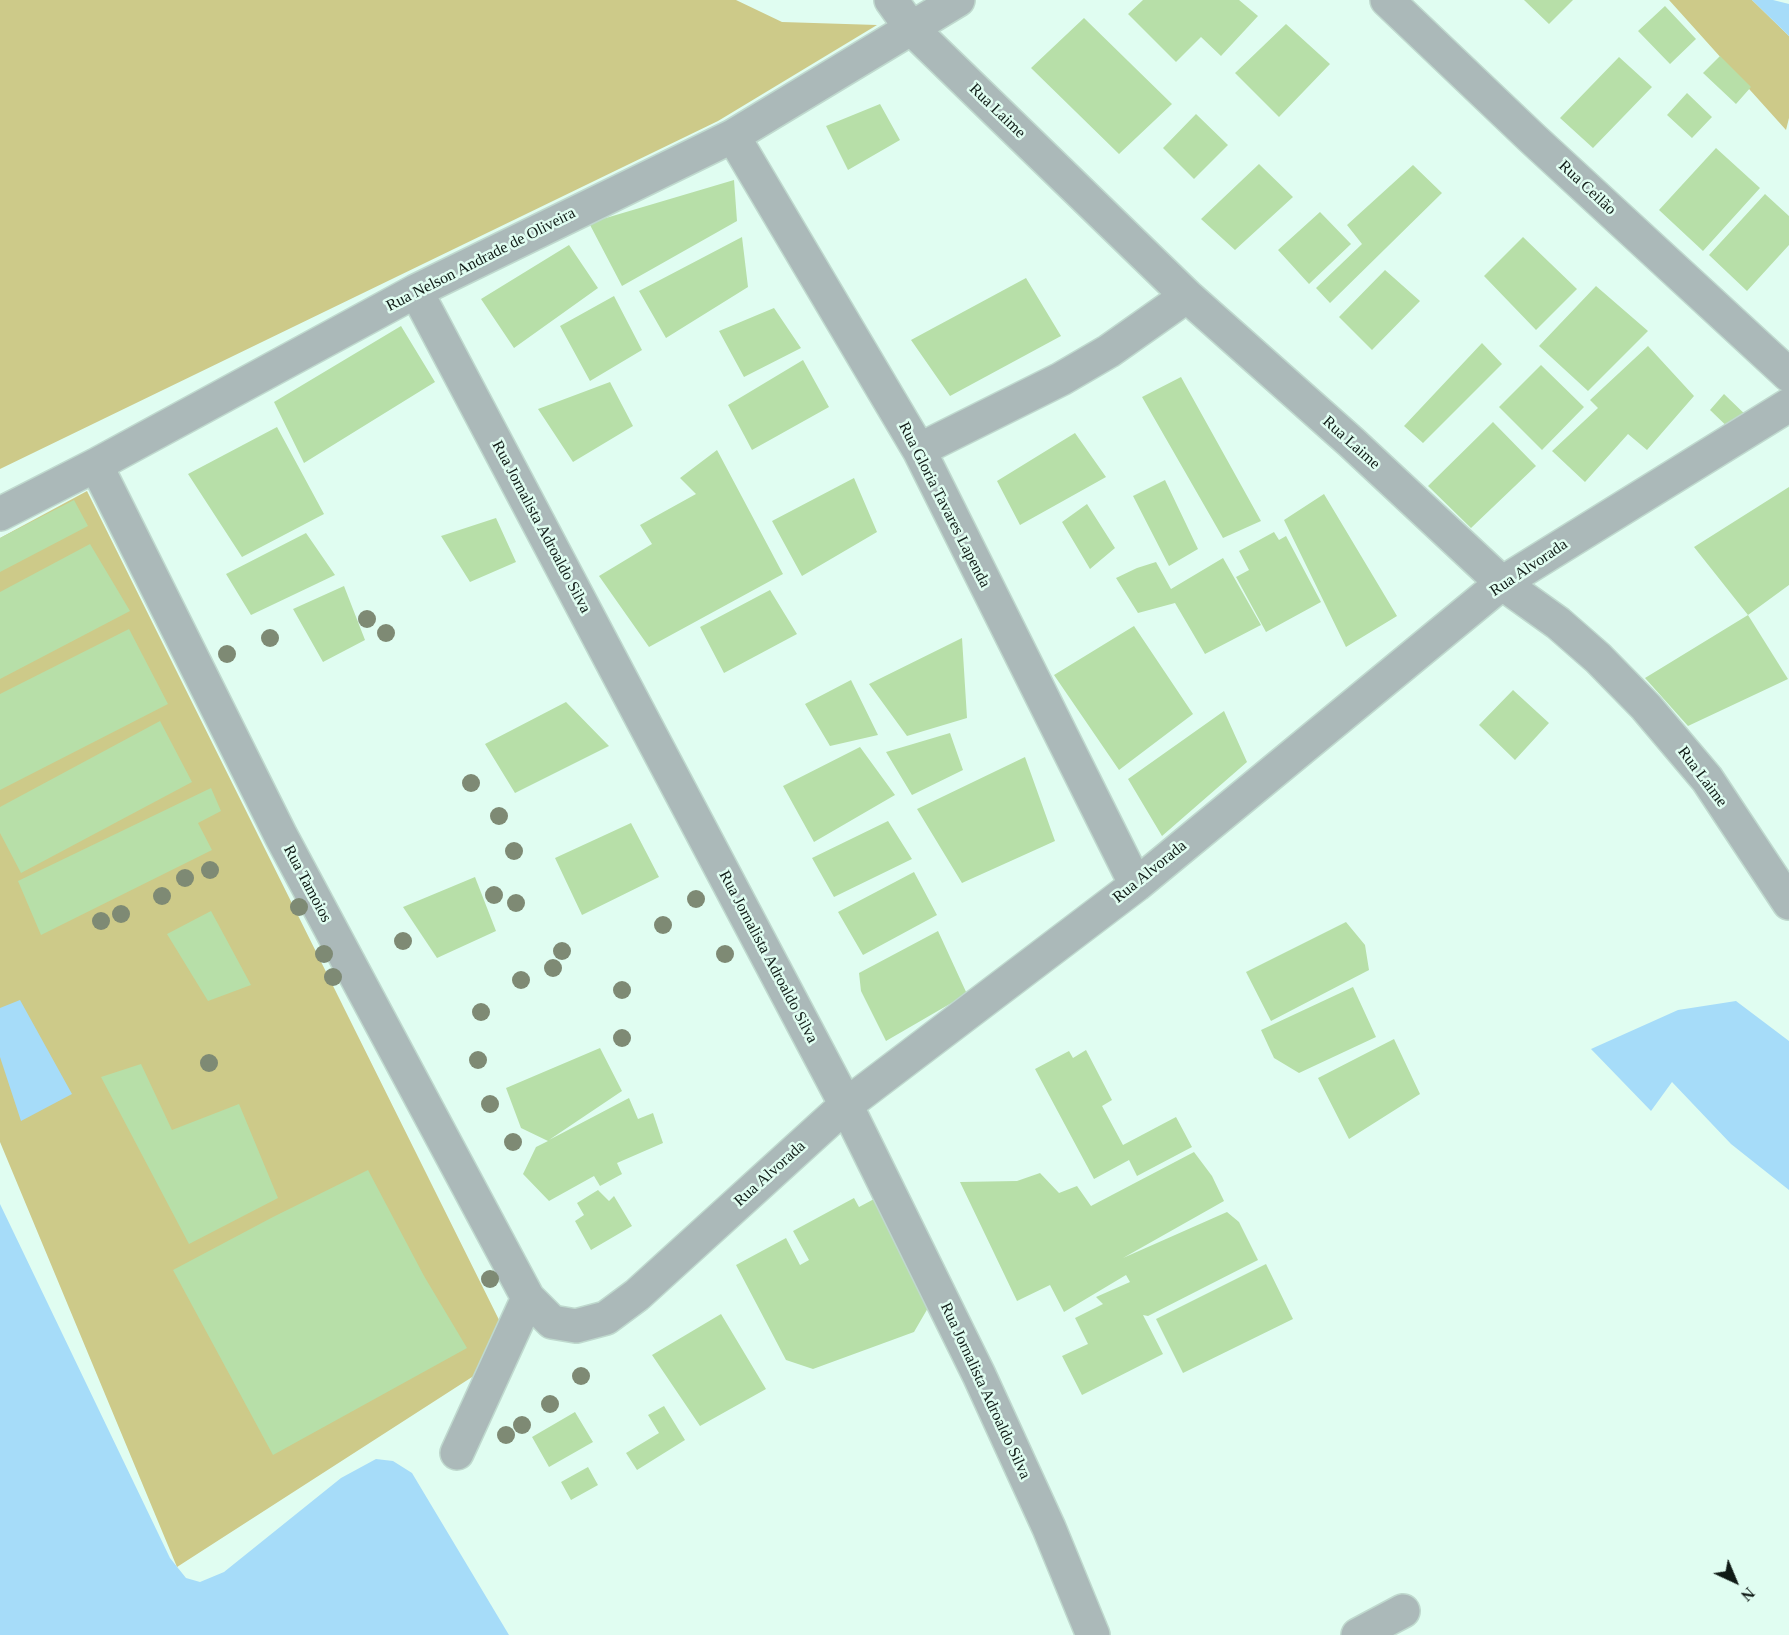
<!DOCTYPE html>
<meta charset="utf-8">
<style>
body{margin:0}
#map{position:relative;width:1789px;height:1635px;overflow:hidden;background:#e0fdf1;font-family:"Times New Roman",serif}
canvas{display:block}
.north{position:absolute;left:1705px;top:1551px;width:60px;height:60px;-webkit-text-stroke:4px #e0fdf1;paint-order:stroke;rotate:136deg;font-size:16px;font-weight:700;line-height:24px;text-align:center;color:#101b16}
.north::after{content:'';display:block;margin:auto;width:21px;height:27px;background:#101b16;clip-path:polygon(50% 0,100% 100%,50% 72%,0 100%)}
</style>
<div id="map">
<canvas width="1789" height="1635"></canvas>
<div class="north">N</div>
</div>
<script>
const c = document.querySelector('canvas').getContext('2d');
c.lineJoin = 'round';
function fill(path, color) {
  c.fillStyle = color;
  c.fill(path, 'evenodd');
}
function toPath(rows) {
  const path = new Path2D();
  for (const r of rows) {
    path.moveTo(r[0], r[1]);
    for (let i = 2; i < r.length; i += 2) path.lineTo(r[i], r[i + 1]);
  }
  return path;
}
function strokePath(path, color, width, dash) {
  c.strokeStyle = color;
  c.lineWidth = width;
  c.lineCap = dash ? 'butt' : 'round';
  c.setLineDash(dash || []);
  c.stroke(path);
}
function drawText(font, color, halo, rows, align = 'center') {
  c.font = font + ' "Times New Roman",serif';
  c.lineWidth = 5;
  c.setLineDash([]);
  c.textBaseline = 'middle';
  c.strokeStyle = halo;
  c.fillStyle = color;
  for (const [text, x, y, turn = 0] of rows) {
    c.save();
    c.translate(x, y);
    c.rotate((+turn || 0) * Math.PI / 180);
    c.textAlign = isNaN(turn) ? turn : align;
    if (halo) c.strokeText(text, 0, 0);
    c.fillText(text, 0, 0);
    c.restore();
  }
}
fill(toPath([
 [0,0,736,0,782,22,877,25,718,121,0,469],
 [1669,0,1752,0,1789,36,1789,118,1786,130],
 [87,491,514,1350,177,1567,0,1142,0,538]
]), '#cdca89');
fill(toPath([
 [1752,0,1773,0,1789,4,1789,36],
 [20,1000,72,1094,21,1121,0,1057,0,1008],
 [1736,1001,1789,1041,1789,1190,1731,1144,1672,1082,1651,1111,1591,1049,1678,1010],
 [0,1204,170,1558,186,1578,200,1582,224,1572,341,1478,376,1459,393,1461,412,1473,509,1635,0,1635]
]), '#a6dcf9');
fill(toPath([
 [1143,0,1239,0,1258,16,1221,56,1201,37,1176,62,1128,14],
 [1524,0,1573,0,1549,24],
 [1665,6,1696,39,1670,64,1638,31],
 [1084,18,1172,104,1119,154,1031,68],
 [1286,24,1330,64,1279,117,1235,73],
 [1720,56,1751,87,1736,104,1703,73],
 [1619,57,1652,87,1593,148,1560,118],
 [1687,93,1712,117,1692,138,1667,115],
 [880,104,900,140,848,170,826,126],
 [1196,114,1228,145,1194,179,1163,148],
 [1716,148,1760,188,1703,251,1659,210],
 [1259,164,1293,197,1235,250,1201,219],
 [1413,165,1442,193,1330,303,1316,288,1362,244,1347,225],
 [734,180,737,221,622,286,589,223],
 [1765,194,1789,216,1789,245,1747,291,1709,255],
 [1320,212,1351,244,1309,284,1278,250],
 [742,237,748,287,666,338,639,291],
 [1523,237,1577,289,1536,330,1484,276],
 [569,245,598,288,514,348,481,299],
 [1385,270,1420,301,1372,350,1339,317],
 [1026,278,1061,336,950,396,911,340],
 [1596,286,1648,331,1588,391,1539,346],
 [614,296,642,350,590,381,560,326],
 [774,308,801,348,744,377,719,331],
 [401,326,435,382,304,463,274,402],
 [1482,343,1502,364,1423,443,1404,426],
 [1648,346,1694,396,1647,450,1628,434,1585,482,1552,451,1598,408,1590,400],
 [803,360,829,407,752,450,728,405],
 [1541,365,1584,407,1542,450,1499,407],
 [1181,377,1261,521,1223,538,1142,397],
 [610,382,633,426,573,462,538,409],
 [1724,394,1752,421,1737,436,1710,410],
 [1493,422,1536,466,1471,528,1428,486],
 [277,427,324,514,242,557,188,474],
 [1075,433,1106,477,1020,525,997,481],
 [717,450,783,574,649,647,599,576,652,544,640,525,696,494,680,478],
 [854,478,877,532,802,576,772,521],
 [1165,480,1198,549,1169,566,1133,496],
 [1789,487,1789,585,1748,615,1694,547],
 [1324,494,1397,616,1346,647,1284,520],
 [74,500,88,526,0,572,0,538],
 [1087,504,1115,548,1090,569,1062,522],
 [496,518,516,562,470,582,441,536],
 [1274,532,1279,540,1286,536,1321,602,1266,632,1236,577,1249,570,1239,551],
 [306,533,335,575,251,615,226,574],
 [90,544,130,611,0,679,0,592],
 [1223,558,1261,625,1205,654,1175,603,1138,613,1116,578,1137,568,1156,562,1171,589],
 [344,586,365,640,323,662,293,609],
 [770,590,797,634,724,673,700,627],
 [1748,615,1788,679,1688,726,1645,678],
 [1134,626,1193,714,1119,770,1054,675],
 [129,629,168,704,0,790,0,694],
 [962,638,967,718,907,736,869,684],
 [851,680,878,735,830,746,805,704],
 [1513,690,1549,723,1515,760,1479,725],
 [566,702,609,746,515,793,485,744],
 [1224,711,1247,762,1162,836,1128,779],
 [160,721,192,782,21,873,0,833,0,807],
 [950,733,963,770,912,795,886,752],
 [860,747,895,795,814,842,783,786],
 [1025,757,1055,841,962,883,917,809],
 [211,788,221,811,198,823,212,850,41,935,18,881],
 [888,821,912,859,834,897,812,858],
 [631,823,659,877,582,915,555,858],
 [914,872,937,915,863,955,838,912],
 [475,877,496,931,437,958,403,907],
 [211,911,251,985,208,1001,167,934],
 [1346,922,1365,945,1369,970,1271,1021,1246,972],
 [938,931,967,994,886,1041,861,991,859,973],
 [1353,987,1376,1037,1299,1073,1274,1058,1261,1030],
 [1394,1039,1420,1094,1349,1139,1318,1078],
 [600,1048,622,1091,549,1140,629,1098,638,1119,653,1113,663,1143,617,1163,622,1174,600,1186,594,1176,549,1201,523,1174,536,1147,548,1141,521,1128,506,1088],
 [1086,1050,1112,1100,1102,1106,1123,1145,1176,1117,1192,1147,1137,1176,1129,1160,1094,1179,1035,1069,1069,1051,1073,1058],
 [141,1064,172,1130,239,1104,278,1198,189,1244,101,1077],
 [1194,1152,1212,1176,1224,1201,1123,1258,1227,1212,1239,1222,1258,1260,1148,1316,1143,1315,1163,1354,1082,1395,1062,1356,1088,1344,1075,1318,1103,1304,1096,1297,1130,1282,1126,1275,1064,1312,1050,1285,1017,1301,960,1182,1017,1181,1040,1173,1059,1193,1077,1186,1091,1206],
 [368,1170,424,1276,467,1348,273,1455,173,1270,273,1217],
 [598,1190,609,1201,614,1196,632,1226,591,1250,575,1221,584,1215,577,1203],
 [854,1198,859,1207,876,1198,932,1301,914,1332,813,1369,786,1360,736,1265,786,1238,800,1265,809,1260,793,1231],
 [1266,1264,1293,1319,1183,1373,1156,1319],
 [721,1314,766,1389,700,1426,652,1355],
 [664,1406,685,1440,637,1470,626,1453,659,1433,648,1415],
 [575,1412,593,1442,549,1467,532,1437],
 [588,1467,598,1485,571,1500,561,1482]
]), '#b7dfa8');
const minor = toPath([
 [891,0,911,28,1187,296,1351,442,1502,583,1558,623,1598,658,1646,707,1707,779,1789,903],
 [1387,0,1533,139,1789,375],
 [733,136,919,450,1136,885],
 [416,291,846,1105,979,1375,1049,1528,1093,1635],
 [919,450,1061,379,1109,351,1187,296],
 [96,465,281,836,528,1298,552,1322,576,1326,606,1318,637,1295,846,1105,1136,885,1502,583,1789,405],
 [0,514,96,465,416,291,733,136,958,0],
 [457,1453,528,1298],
 [1358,1635,1403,1611]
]);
strokePath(minor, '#bfd9ce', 36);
strokePath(minor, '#abb9b9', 33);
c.fillStyle = '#7e8a74';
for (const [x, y] of [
 [367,619],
 [386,633],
 [270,638],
 [227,654],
 [471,783],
 [499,816],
 [514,851],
 [210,870],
 [185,878],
 [494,895],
 [162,896],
 [696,899],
 [516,903],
 [299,907],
 [121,914],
 [101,921],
 [663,925],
 [403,941],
 [562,951],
 [324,954],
 [725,954],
 [553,968],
 [333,977],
 [521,980],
 [622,990],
 [481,1012],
 [622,1038],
 [478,1060],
 [209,1063],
 [490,1104],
 [513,1142],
 [490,1279],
 [581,1376],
 [550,1404],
 [522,1425],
 [506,1435]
]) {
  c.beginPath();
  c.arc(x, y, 9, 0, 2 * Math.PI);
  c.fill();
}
drawText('16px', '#101b16', '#e0fdf1', [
 ["Rua Laime",997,111,44],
 ["Rua Ceilão",1587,188,43],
 ["Rua Nelson Andrade de Oliveira",481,260,-27],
 ["Rua Laime",1351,443,42],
 ["Rua Gloria Tavares Lapenda",944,505,63],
 ["Rua Jornalista Adroaldo Silva",541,527,62],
 ["Rua Alvorada",1529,568,-34],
 ["Rua Laime",1702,777,53],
 ["Rua Alvorada",1150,872,-39],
 ["Rua Tamoios",307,884,62],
 ["Rua Jornalista Adroaldo Silva",768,957,62],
 ["Rua Alvorada",770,1174,-42],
 ["Rua Jornalista Adroaldo Silva",985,1391,65]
]);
</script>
